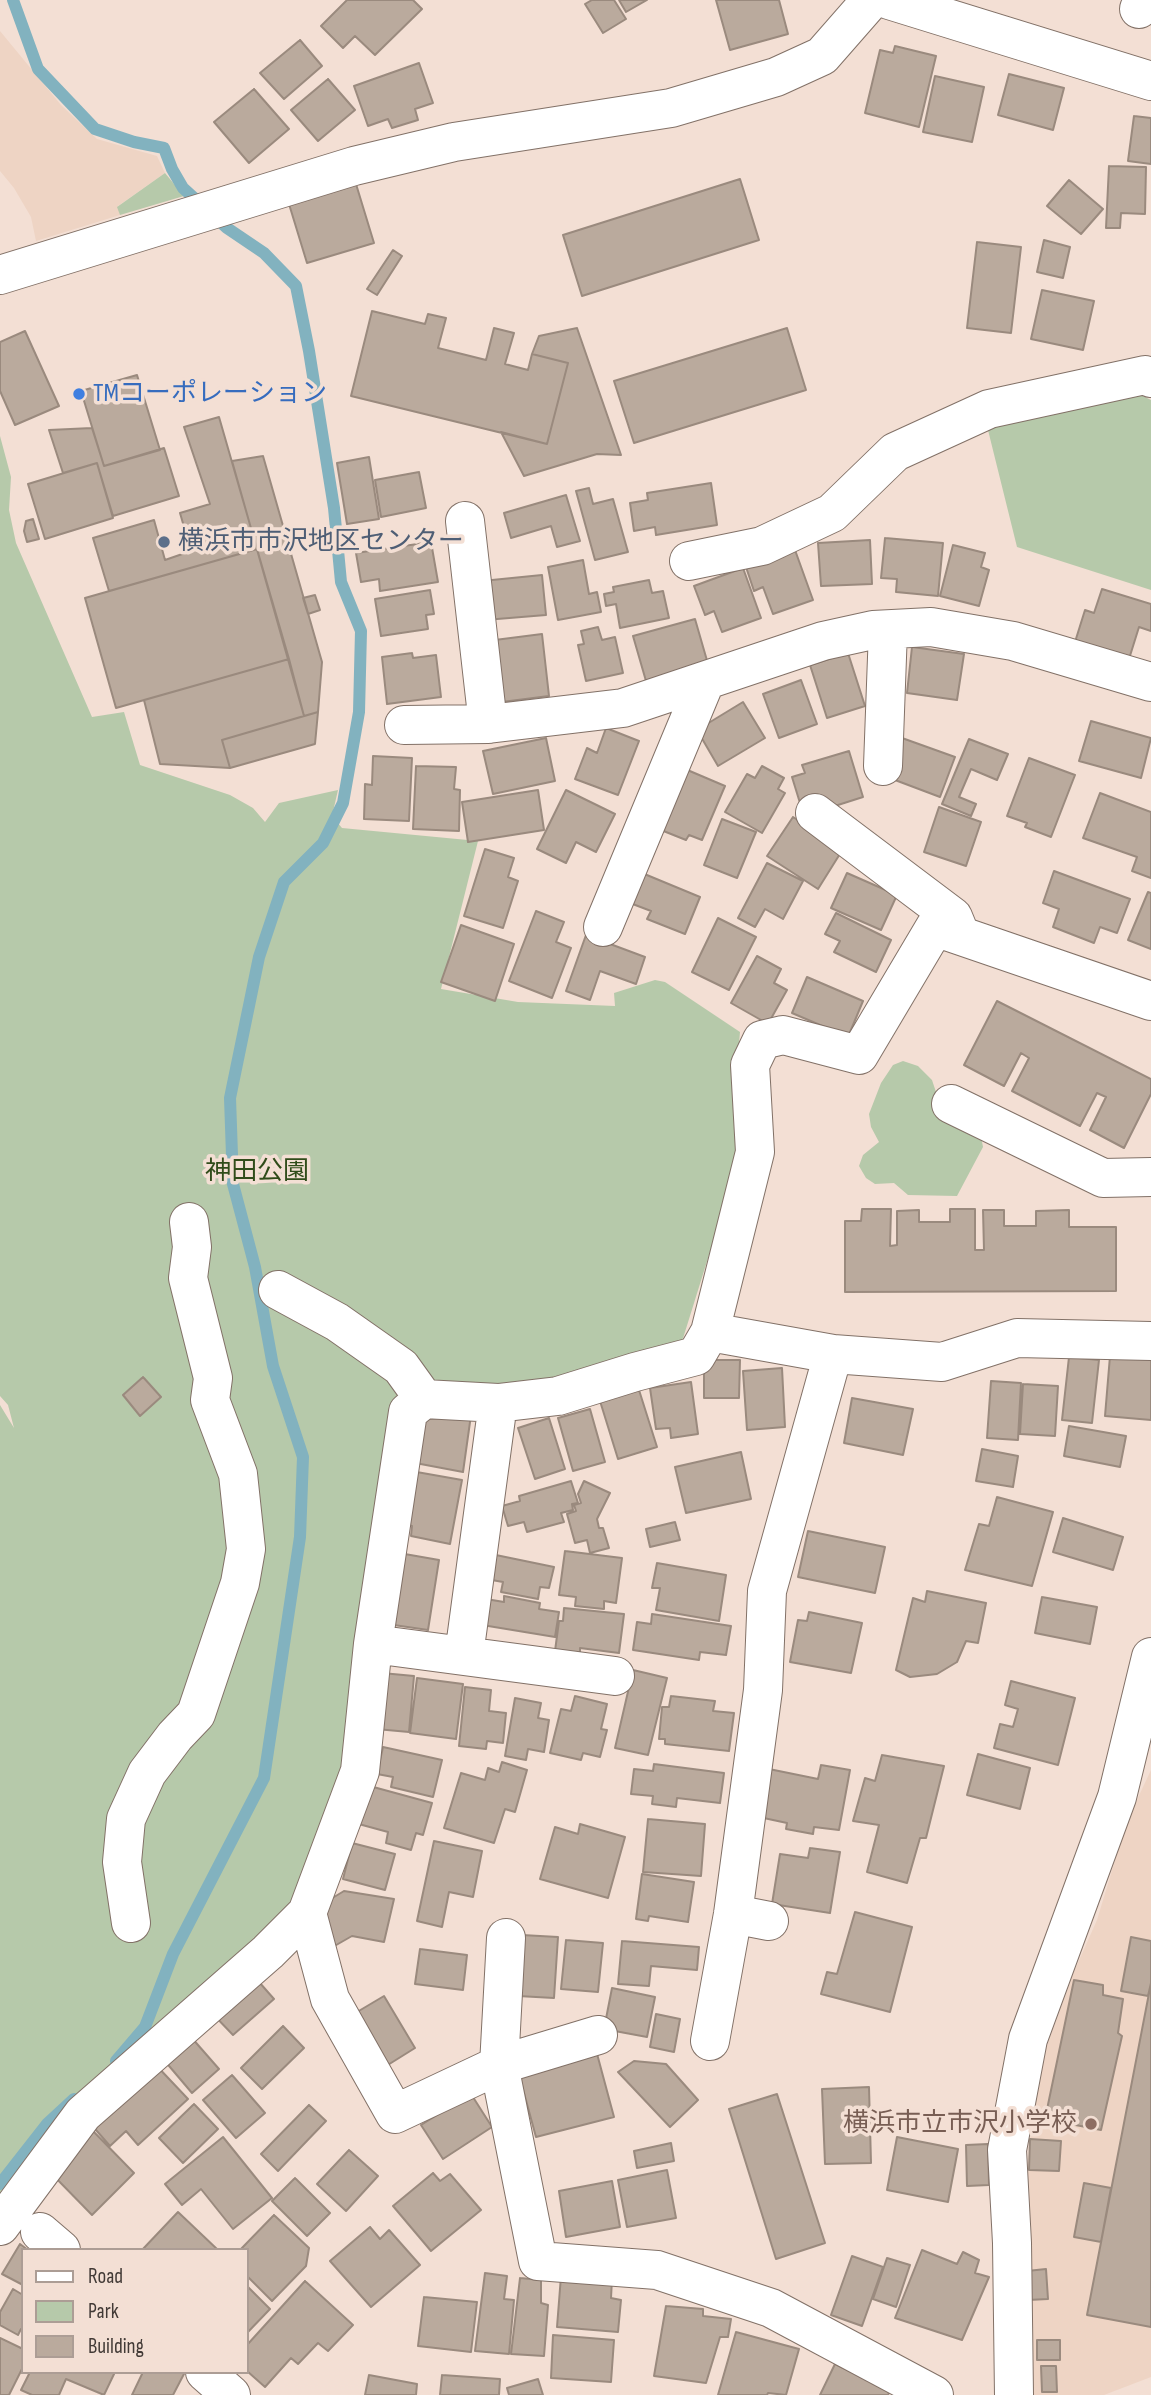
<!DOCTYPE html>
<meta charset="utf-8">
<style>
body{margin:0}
#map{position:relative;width:1151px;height:2395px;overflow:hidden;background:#f3dfd4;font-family:"Sofia Sans Condensed",sans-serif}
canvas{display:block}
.legend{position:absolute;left:21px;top:2248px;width:228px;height:126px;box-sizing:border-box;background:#f3dfd4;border:2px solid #ac9d95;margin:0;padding:9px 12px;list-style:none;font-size:21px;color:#423a36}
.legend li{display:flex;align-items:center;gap:14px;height:35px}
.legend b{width:35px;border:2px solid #ac9d95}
</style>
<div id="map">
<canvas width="1151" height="2395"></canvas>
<ul class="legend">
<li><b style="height:9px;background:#fff"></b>Road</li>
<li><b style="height:19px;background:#b6c9aa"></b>Park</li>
<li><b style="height:19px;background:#baaa9d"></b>Building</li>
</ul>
</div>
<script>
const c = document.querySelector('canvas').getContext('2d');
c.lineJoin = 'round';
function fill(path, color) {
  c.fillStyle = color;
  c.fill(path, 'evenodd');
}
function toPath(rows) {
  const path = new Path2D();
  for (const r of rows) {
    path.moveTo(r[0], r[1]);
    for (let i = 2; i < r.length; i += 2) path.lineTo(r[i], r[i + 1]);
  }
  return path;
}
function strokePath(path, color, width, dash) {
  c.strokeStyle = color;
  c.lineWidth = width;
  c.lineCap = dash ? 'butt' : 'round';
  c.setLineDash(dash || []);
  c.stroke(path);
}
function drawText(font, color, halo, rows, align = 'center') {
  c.font = font + ' "Sofia Sans Condensed","Noto Sans JP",sans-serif';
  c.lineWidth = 7;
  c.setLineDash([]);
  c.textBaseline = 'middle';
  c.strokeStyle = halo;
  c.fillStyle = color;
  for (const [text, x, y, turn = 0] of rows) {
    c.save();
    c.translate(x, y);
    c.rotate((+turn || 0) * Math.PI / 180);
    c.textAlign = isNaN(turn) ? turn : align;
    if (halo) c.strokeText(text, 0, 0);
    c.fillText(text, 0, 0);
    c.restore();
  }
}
fill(toPath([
 [0,31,61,105,97,139,157,156,165,173,118,206,120,215,36,241,31,217,14,188,0,171],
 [1151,1770,1151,2377,1104,2395,1029,2395,1027,2173,1036,2076,1073,1974,1097,1920,1127,1821]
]), '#eed4c4');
fill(toPath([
 [165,173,184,196,120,215,117,207],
 [1133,391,1151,400,1151,590,1017,547,987,426],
 [0,436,11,477,9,510,16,543,92,717,124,712,140,765,230,795,253,808,265,822,279,803,338,790,332,816,342,828,478,841,441,989,518,1002,615,1006,614,993,655,980,665,982,740,1032,737,1066,741,1152,680,1348,552,1386,408,1381,348,1771,298,1913,0,2219,0,1405,14,1428,8,1405,0,1396],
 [903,1061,918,1066,932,1080,943,1113,980,1131,983,1147,957,1196,908,1195,894,1183,875,1184,866,1178,859,1166,863,1155,879,1142,871,1127,869,1114,881,1083,893,1065]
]), '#b6c9aa');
strokePath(toPath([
 [13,0,38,69,95,129,134,142,164,148,172,169,183,188,227,228,264,253,296,286,309,351,334,508,341,582,361,631,359,712,343,803,323,843,284,882,259,957,230,1098,233,1184,255,1267,273,1366,303,1457,300,1537,264,1778,173,1954,145,2027,116,2061],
 [0,2184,47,2124,74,2099]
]), '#82b2bf', 12);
const building = toPath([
 [347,0,413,0,422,9,375,55,355,36,343,48,321,26,347,0],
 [592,0,614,0,626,19,603,33,585,4,592,0],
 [619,0,647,0,626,12,619,0],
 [716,0,779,0,788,34,730,50,716,0],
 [300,40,322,66,284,99,260,73,300,40],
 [895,46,936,56,919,127,865,113,880,50,893,53,895,46],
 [419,63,433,103,415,109,418,120,392,128,388,119,368,126,354,86,419,63],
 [1009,74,1064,88,1053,130,998,115,1009,74],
 [935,76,984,87,972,142,923,132,935,76],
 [328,79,355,110,318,141,291,110,328,79],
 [254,89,289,129,249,163,214,122,254,89],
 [1134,116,1151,118,1151,164,1128,161,1134,116],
 [1109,166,1146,167,1145,214,1121,213,1120,228,1106,228,1109,166],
 [740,179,759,240,582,296,563,235,740,179],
 [1069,180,1103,209,1081,234,1047,206,1069,180],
 [356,184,374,243,307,263,289,204,356,184],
 [1044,240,1070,247,1063,278,1037,272,1044,240],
 [977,242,1021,247,1011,333,967,328,977,242],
 [393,250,402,256,377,295,367,289,393,250],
 [1042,290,1094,301,1083,350,1031,339,1042,290],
 [372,311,425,324,428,314,446,318,438,348,486,360,494,328,514,333,505,364,528,370,532,354,568,363,547,444,351,396,372,311],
 [577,328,621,455,597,454,524,476,501,432,547,444,568,363,532,354,539,336,577,328],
 [787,328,806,390,634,443,614,381,787,328],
 [25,331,59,406,15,425,0,391,0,342,25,331],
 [137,375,160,450,104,466,81,391,137,375],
 [219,417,257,549,109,591,93,538,154,520,165,560,191,551,180,513,210,504,184,427,219,417],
 [92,428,104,466,164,448,179,496,113,516,97,463,63,473,49,430,92,428],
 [263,456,322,662,318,712,304,716,232,461,263,456],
 [369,457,379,519,347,524,337,463,369,457],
 [97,463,113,518,45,539,28,484,97,463],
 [419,472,426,508,381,517,375,480,419,472],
 [711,483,717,525,656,535,655,527,634,531,630,503,648,500,647,493,711,483],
 [589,488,593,504,613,499,628,552,595,560,576,491,589,488],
 [566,495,580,541,557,547,551,526,511,538,504,513,566,495],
 [33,519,39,539,27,542,24,531,26,521,33,519],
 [885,538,943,543,938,596,896,592,897,579,881,578,885,538],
 [870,540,872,584,821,586,818,543,870,540],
 [431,542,438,582,380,591,379,579,361,582,356,553,431,542],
 [953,545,985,553,981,567,989,570,979,606,940,596,953,545],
 [257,549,289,659,116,708,85,598,257,549],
 [795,550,813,600,773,614,763,587,754,591,746,567,795,550],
 [583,560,589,594,597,592,601,612,558,620,548,567,583,560],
 [743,568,761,618,722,632,714,611,705,615,694,586,743,568],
 [542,575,546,615,485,620,482,581,542,575],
 [649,580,652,593,663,591,669,618,620,628,616,604,606,606,604,594,614,592,613,587,649,580],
 [1102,589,1151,604,1151,631,1139,627,1129,659,1075,642,1085,610,1094,613,1102,589],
 [430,590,434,614,426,615,428,629,381,636,375,599,430,590],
 [315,595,320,610,308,614,303,598,315,595],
 [695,619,708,664,646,681,633,636,695,619],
 [598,627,602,640,615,637,623,673,586,681,578,645,584,644,581,631,598,627],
 [542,634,549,696,494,703,487,641,542,634],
 [912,647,964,654,957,700,907,693,912,647],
 [412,653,413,658,436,655,441,697,387,704,382,657,412,653],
 [848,653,865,706,827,718,810,665,848,653],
 [289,659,304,716,222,740,230,768,160,764,144,700,289,659],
 [801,680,817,724,779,738,763,694,801,680],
 [743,702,765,738,718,766,697,730,743,702],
 [318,712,315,744,230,768,222,740,318,712],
 [1091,721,1151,738,1141,778,1079,761,1091,721],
 [606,728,639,741,618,795,575,779,587,748,597,753,606,728],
 [546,738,555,781,493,794,483,751,546,738],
 [902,738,955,757,940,797,887,777,902,738],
 [969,739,1008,754,997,780,971,769,959,797,976,804,971,816,942,804,969,739],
 [849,751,863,797,816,812,800,803,792,777,805,773,802,765,849,751],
 [373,756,412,758,409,821,364,819,365,784,372,785,373,756],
 [1029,758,1075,775,1051,837,1025,827,1027,823,1007,816,1029,758],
 [416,766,456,767,454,789,460,790,459,831,413,829,416,766],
 [678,766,725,786,702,840,689,835,686,840,661,830,678,766],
 [762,766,784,778,778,789,785,793,762,833,725,812,747,774,755,778,762,766],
 [538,790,544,830,468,842,462,802,538,790],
 [566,790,615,814,596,852,576,842,566,863,537,849,566,790],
 [1100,793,1151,812,1151,878,1132,871,1137,857,1083,838,1100,793],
 [939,807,981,822,966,866,924,852,939,807],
 [793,817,843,849,818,889,767,856,793,817],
 [722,819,756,832,737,878,704,865,722,819],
 [485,849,514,858,508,877,518,881,503,928,464,916,485,849],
 [767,863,803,881,783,919,765,909,755,927,738,918,767,863],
 [1054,871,1130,899,1117,933,1100,927,1094,943,1053,927,1059,909,1043,903,1054,871],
 [642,873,700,897,685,934,647,919,651,911,630,903,642,873],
 [847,873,897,895,881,930,831,908,847,873],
 [1148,892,1151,893,1151,949,1128,940,1148,892],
 [536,911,564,922,556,942,571,948,552,998,509,981,536,911],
 [836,913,891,940,876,972,834,952,840,941,825,934,836,913],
 [718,918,756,937,729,990,692,972,718,918],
 [461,925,514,944,495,1001,441,982,461,925],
 [586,935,645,957,636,984,600,971,590,1000,566,991,586,935],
 [757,956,781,969,774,983,787,990,768,1024,731,1003,757,956],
 [807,977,863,1001,848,1037,792,1013,807,977],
 [997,1001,1151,1079,1151,1094,1124,1148,1090,1130,1106,1097,1097,1093,1080,1126,1012,1091,1029,1058,1021,1053,1004,1086,964,1065,997,1001],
 [862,1209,891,1209,890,1246,897,1245,897,1211,919,1210,919,1222,950,1222,950,1209,975,1209,975,1250,984,1250,983,1210,1004,1210,1004,1226,1036,1226,1036,1211,1069,1210,1069,1227,1116,1227,1116,1291,845,1292,845,1221,861,1221,862,1209],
 [1110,1356,1151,1359,1151,1420,1105,1416,1110,1356],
 [1069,1357,1099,1360,1092,1423,1062,1420,1069,1357],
 [704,1360,740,1360,739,1398,704,1398,704,1360],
 [782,1368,785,1427,747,1430,743,1371,782,1368],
 [143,1377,161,1397,140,1416,123,1395,143,1377],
 [991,1381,1021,1383,1018,1440,987,1438,991,1381],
 [691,1382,698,1434,671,1438,670,1428,656,1429,650,1388,691,1382],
 [1023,1384,1058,1386,1055,1436,1020,1434,1023,1384],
 [639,1390,657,1447,618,1459,600,1401,639,1390],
 [852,1398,913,1409,903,1455,844,1443,852,1398],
 [590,1409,605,1462,573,1471,558,1418,590,1409],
 [471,1415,463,1472,410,1462,419,1420,471,1415],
 [549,1418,565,1469,535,1479,518,1428,549,1418],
 [1069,1426,1126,1436,1120,1467,1064,1456,1069,1426],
 [982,1449,1018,1456,1013,1487,976,1481,982,1449],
 [741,1452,751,1499,686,1513,675,1467,741,1452],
 [411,1471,462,1480,450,1544,411,1536,412,1526,401,1523,411,1471],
 [571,1481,578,1503,572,1504,573,1510,561,1513,564,1522,527,1532,524,1522,508,1526,502,1506,520,1501,519,1496,571,1481],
 [584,1481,610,1493,597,1519,599,1528,603,1528,609,1548,590,1553,587,1540,575,1543,567,1514,576,1511,574,1505,581,1503,578,1494,584,1481],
 [997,1497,1053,1512,1032,1586,965,1570,979,1524,989,1526,997,1497],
 [1063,1518,1123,1537,1113,1570,1053,1552,1063,1518],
 [675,1522,680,1540,650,1547,646,1529,675,1522],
 [808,1531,885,1547,875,1593,798,1577,808,1531],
 [565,1551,622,1558,616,1603,604,1601,604,1609,575,1606,576,1597,559,1595,565,1551],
 [399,1553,439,1560,428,1630,387,1624,399,1553],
 [491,1554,554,1567,549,1588,540,1587,538,1599,501,1592,503,1582,486,1579,491,1554],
 [657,1563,726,1575,719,1621,656,1610,660,1588,652,1588,657,1563],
 [927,1591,986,1603,978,1643,966,1641,957,1662,937,1674,910,1677,896,1670,913,1598,925,1602,927,1591],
 [504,1596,540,1603,539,1609,559,1612,555,1637,470,1623,474,1597,504,1602,504,1596],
 [1042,1597,1097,1607,1090,1644,1035,1633,1042,1597],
 [564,1608,624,1614,619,1653,580,1648,580,1654,555,1651,559,1621,563,1621,564,1608],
 [809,1612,862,1623,851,1673,790,1662,798,1620,807,1621,809,1612],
 [652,1614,731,1626,726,1655,700,1652,699,1660,633,1650,637,1622,651,1624,652,1614],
 [633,1670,667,1678,648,1755,615,1748,633,1670],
 [382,1673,414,1676,409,1732,376,1729,382,1673],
 [417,1678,463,1684,456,1739,410,1733,417,1678],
 [1011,1681,1075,1698,1058,1765,994,1748,1000,1724,1013,1727,1018,1709,1005,1705,1011,1681],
 [465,1687,491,1690,489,1711,506,1713,503,1743,487,1741,486,1749,459,1746,465,1687],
 [575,1696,607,1704,601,1729,607,1730,600,1757,583,1753,581,1760,550,1753,561,1709,571,1711,575,1696],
 [671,1696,715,1701,713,1711,734,1713,729,1751,665,1744,665,1739,659,1739,662,1707,669,1707,671,1696],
 [515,1698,541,1703,538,1718,549,1720,544,1752,528,1749,526,1760,505,1756,515,1698],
 [383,1747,442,1760,433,1797,391,1787,393,1777,377,1774,383,1747],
 [978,1754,1030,1768,1020,1809,967,1795,978,1754],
 [882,1755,944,1766,926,1838,920,1838,907,1883,867,1872,879,1825,853,1821,865,1778,875,1781,882,1755],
 [502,1762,527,1770,515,1812,505,1809,494,1843,444,1828,461,1773,485,1780,488,1768,499,1772,502,1762],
 [654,1764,724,1773,720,1803,677,1798,676,1807,652,1804,653,1796,631,1794,634,1769,653,1771,654,1764],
 [821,1765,850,1770,839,1830,814,1827,813,1834,786,1829,787,1823,759,1817,769,1769,818,1779,821,1765],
 [366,1785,432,1803,423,1835,416,1833,411,1850,386,1843,388,1832,355,1823,366,1785],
 [648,1819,705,1824,701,1876,643,1872,648,1819],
 [580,1824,625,1837,608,1898,540,1879,555,1827,578,1834,580,1824],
 [434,1841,482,1851,473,1897,449,1892,442,1927,417,1921,434,1841],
 [352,1843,395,1854,385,1890,343,1879,352,1843],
 [810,1848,840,1852,830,1913,772,1904,780,1854,808,1858,810,1848],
 [642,1874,694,1882,688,1922,649,1916,648,1921,636,1919,642,1874],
 [344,1891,394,1899,384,1942,352,1936,331,1948,311,1911,344,1891],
 [855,1912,912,1927,890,2012,821,1994,827,1972,837,1974,855,1912],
 [522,1935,558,1937,554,1998,518,1996,522,1935],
 [1131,1937,1151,1941,1151,1983,1148,1996,1121,1991,1131,1937],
 [566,1940,603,1943,598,1992,561,1989,566,1940],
 [622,1941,699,1947,697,1970,651,1966,649,1986,618,1984,622,1941],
 [420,1949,467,1955,463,1990,415,1984,420,1949],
 [252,1974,274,1999,233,2035,210,2011,252,1974],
 [1074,1980,1103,1985,1103,1995,1123,1999,1118,2033,1122,2036,1101,2130,1045,2119,1074,1980],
 [1151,1983,1151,2327,1087,2315,1151,1983],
 [612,1988,655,1997,647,2037,604,2029,612,1988],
 [384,1996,415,2048,383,2068,352,2015,384,1996],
 [656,2014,680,2019,674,2052,650,2047,656,2014],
 [283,2026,304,2048,262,2089,241,2068,283,2026],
 [191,2037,219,2069,192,2093,164,2060,191,2037],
 [596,2050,614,2117,536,2137,518,2071,596,2050],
 [634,2061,666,2064,698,2100,670,2127,618,2072,634,2061],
 [154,2063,188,2099,138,2145,126,2131,110,2146,89,2122,154,2063],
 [232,2075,265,2113,236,2138,203,2100,232,2075],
 [869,2087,871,2163,825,2164,822,2089,869,2087],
 [471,2094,492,2127,443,2159,421,2125,471,2094],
 [777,2094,825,2243,776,2259,729,2109,777,2094],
 [194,2104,218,2129,183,2163,159,2138,194,2104],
 [309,2105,326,2121,278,2171,261,2154,309,2105],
 [93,2131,134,2173,92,2215,50,2172,93,2131],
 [223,2137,272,2198,233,2229,201,2189,182,2205,165,2184,223,2137],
 [897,2137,958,2149,948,2202,887,2190,897,2137],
 [1030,2139,1061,2141,1059,2171,1029,2170,1030,2139],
 [671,2143,674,2161,637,2168,634,2151,671,2143],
 [988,2144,989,2185,967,2186,966,2145,988,2144],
 [349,2150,378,2176,346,2211,317,2184,349,2150],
 [667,2170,676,2218,627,2227,618,2180,667,2170],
 [433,2173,440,2181,450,2174,481,2210,431,2251,393,2206,433,2173],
 [295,2178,330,2213,307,2236,272,2201,295,2178],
 [612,2181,620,2227,566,2237,559,2191,612,2181],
 [1084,2183,1111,2188,1101,2242,1074,2237,1084,2183],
 [178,2212,218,2250,142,2250,178,2212],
 [274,2215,309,2248,306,2266,272,2301,247,2276,247,2250,240,2250,274,2215],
 [370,2227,380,2239,389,2230,420,2265,371,2307,330,2261,370,2227],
 [20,2244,28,2250,23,2250,23,2285,2,2274,20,2244],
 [922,2250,957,2264,963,2252,979,2260,975,2273,989,2277,962,2340,895,2318,922,2250],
 [852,2256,883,2267,862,2326,831,2315,852,2256],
 [887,2258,910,2265,896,2307,873,2299,887,2258],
 [1046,2269,1048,2299,1028,2300,1027,2271,1046,2269],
 [485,2273,507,2276,504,2299,514,2300,509,2354,475,2351,485,2273],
 [561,2276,612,2279,611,2298,621,2300,618,2332,557,2327,561,2276],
 [520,2278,541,2280,541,2303,548,2305,544,2356,511,2354,520,2278],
 [305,2281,353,2325,328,2351,318,2343,298,2364,291,2358,265,2387,247,2371,247,2345,305,2281],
 [247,2286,270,2309,247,2333,247,2286],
 [13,2289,23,2295,23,2330,21,2329,18,2335,0,2325,0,2312,13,2289],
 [424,2297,477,2302,471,2352,418,2346,424,2297],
 [666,2306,703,2309,703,2316,731,2319,728,2337,720,2337,706,2383,654,2376,666,2306],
 [736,2332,799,2349,786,2395,768,2393,767,2395,718,2395,736,2332],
 [553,2335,614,2340,611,2382,551,2378,553,2335],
 [0,2338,23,2349,23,2367,9,2395,0,2395,0,2338],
 [1037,2340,1060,2340,1060,2360,1037,2360,1037,2340],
 [835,2364,890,2390,888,2395,820,2395,835,2364],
 [1041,2366,1056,2366,1057,2392,1042,2392,1041,2366],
 [30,2372,115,2372,104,2395,66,2379,59,2395,32,2395,21,2390,30,2372],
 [143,2372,185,2372,173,2395,132,2395,143,2372],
 [369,2375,417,2384,416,2395,365,2395,369,2375],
 [442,2375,500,2379,499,2395,440,2395,442,2375],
 [538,2379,543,2395,509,2395,507,2388,538,2379]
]);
fill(building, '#baaa9d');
strokePath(building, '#9a8a7e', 2);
const minor = toPath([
 [889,0,1151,81],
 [1139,9,1148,0],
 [0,275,354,166,454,142,671,108,776,77,822,56,871,0],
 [465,521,488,724,623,708,823,641,873,630,931,627,1013,641,1151,682],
 [689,561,762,546,832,513,895,452,989,409,1145,375,1151,378],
 [404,725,488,724],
 [883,766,888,630],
 [815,813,953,917,960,934],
 [603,927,705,682],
 [1151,1001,935,927,859,1055,783,1035,762,1040,750,1065,755,1152,710,1332,833,1354,942,1362,1017,1338,1151,1341],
 [951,1104,1103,1178,1151,1177],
 [278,1290,337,1322,401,1367,424,1399],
 [373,1644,615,1676],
 [464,1655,498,1403],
 [307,1913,330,1999,395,2114,499,2065,598,2035],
 [733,1914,769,1921],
 [131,1923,122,1862,126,1819,147,1773,175,1736,196,1714,240,1583,246,1549,238,1474,210,1400,213,1378,188,1278,192,1247,189,1222],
 [506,1938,499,2065,538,2261,657,2270,771,2308,934,2395],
 [710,2041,733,1914,763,1690,767,1591,833,1354],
 [0,2226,83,2114,268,1952,307,1913,360,1771,373,1644,408,1412,424,1399,498,1403,558,1396,635,1372,696,1356,710,1332],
 [40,2232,61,2250],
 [205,2372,231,2395],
 [1014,2395,1012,2243,1007,2150,1028,2039,1117,1797,1151,1657]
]);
strokePath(minor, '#827167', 40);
strokePath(minor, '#fff', 38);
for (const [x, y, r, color] of [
 [79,394,7,"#3f7fe0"],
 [164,542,7,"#5c6f8a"],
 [1091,2124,7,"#8d6e63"]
]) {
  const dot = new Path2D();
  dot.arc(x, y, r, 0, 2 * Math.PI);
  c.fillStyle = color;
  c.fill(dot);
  strokePath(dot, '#f3dfd4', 2.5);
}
drawText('26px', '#366cbe', '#f3dfd4', [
 ["TMコーポレーション",93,394]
], 'left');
drawText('26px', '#4e5e75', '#f3dfd4', [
 ["横浜市市沢地区センター",178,542]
], 'left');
drawText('26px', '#304c1a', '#f3dfd4', [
 ["神田公園",257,1172]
]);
drawText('26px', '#785e54', '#f3dfd4', [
 ["横浜市立市沢小学校",1077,2124]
], 'right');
</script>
